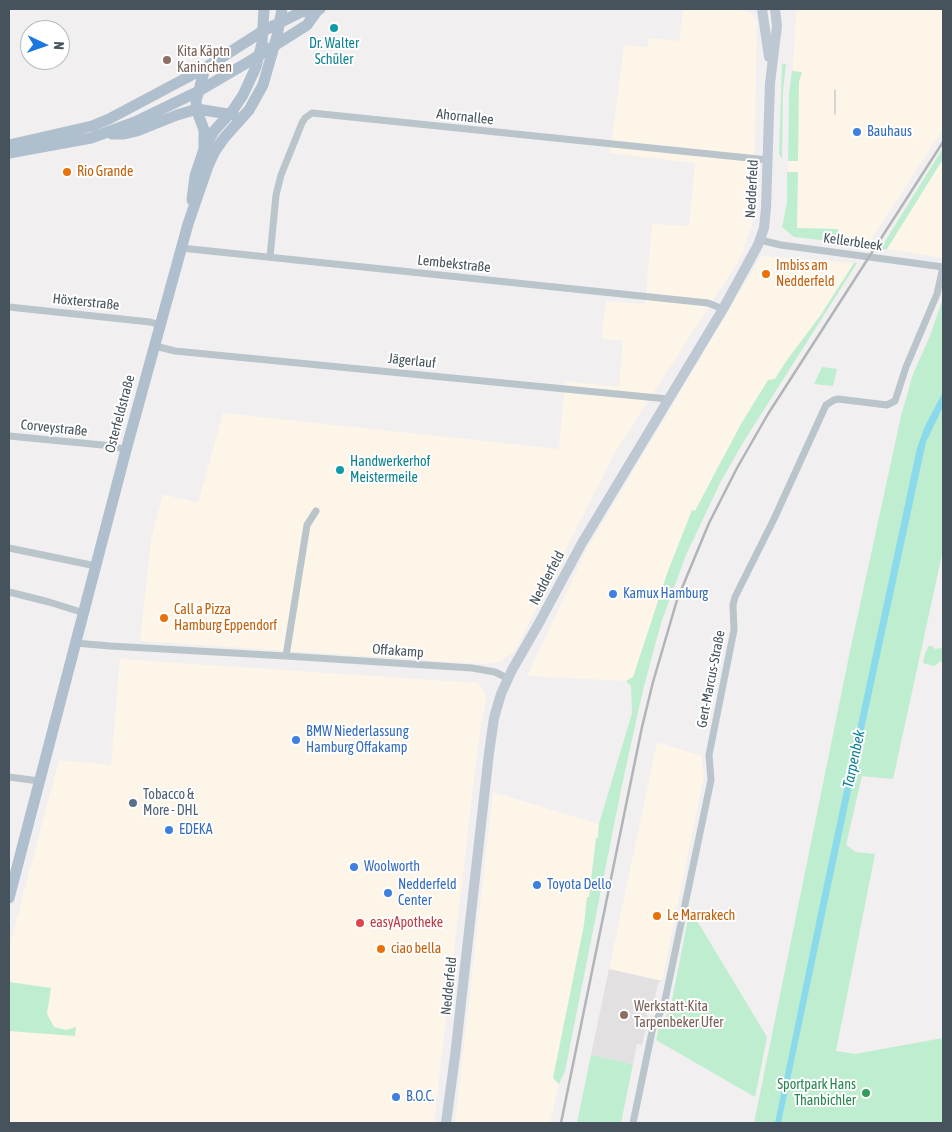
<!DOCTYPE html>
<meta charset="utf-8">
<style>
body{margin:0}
#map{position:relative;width:952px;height:1132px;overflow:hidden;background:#f1efef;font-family:"Asap Condensed",sans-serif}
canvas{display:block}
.frame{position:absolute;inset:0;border:10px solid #47535c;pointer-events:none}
.north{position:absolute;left:20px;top:20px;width:50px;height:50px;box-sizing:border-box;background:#fff;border:1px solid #b5babe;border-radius:50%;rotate:93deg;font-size:14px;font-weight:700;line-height:20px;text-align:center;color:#47535c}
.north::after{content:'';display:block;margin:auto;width:18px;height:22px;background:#1c77de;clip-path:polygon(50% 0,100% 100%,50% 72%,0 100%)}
</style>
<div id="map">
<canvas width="952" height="1132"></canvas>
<div class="frame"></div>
<div class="north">N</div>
</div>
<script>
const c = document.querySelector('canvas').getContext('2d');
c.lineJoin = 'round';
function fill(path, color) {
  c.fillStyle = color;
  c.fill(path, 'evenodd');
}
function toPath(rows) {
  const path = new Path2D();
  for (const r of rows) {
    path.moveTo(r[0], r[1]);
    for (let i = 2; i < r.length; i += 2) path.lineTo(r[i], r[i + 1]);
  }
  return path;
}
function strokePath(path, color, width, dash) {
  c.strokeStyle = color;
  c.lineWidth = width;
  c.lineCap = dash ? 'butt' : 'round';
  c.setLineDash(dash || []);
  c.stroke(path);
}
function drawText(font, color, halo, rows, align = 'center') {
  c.font = font + ' "Asap Condensed",sans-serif';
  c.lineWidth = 4;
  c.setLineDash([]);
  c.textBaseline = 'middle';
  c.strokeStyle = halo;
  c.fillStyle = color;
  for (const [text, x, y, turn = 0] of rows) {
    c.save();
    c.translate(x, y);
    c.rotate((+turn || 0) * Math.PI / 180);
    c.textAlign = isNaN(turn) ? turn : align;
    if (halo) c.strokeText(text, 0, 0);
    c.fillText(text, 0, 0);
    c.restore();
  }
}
fill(toPath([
 [683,9,732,9,745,11,752,14,757,22,753,222,741,257,614,454,515,651,499,662,483,664,140,641,151,540,163,494,198,503,223,413,559,449,565,381,619,387,623,341,601,339,606,301,645,304,652,224,689,226,695,163,610,153,624,45,648,47,649,38,679,41],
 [800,9,943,9,943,129,865,249,850,247,838,242,794,237,782,227,787,202,789,93,792,80,796,13],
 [943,159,943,258,887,249],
 [761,256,854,263,820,316,787,360,720,462,695,511,693,510,668,571,633,677,626,681,527,676,588,547],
 [120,659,478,683,487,696,481,726,477,754,434,1123,9,1123,9,948,59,760,111,765],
 [657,742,701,756,704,776,662,981,609,969],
 [493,792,599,824,589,897,587,897,584,925,553,1078,559,1084,550,1123,455,1123]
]), '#fcf5e8');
fill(toPath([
 [609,969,662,981,658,983,654,1003,651,1003,646,1012,649,1018,647,1022,642,1045,637,1044,633,1064,591,1055]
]), '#e2e0e1');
fill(toPath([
 [782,64,786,64,783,92,782,159,779,154],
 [792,71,802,72,799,82,798,161,788,161,789,93],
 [943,148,943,159,887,249,879,251],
 [787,172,798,172,797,228,838,229,838,242,794,237,782,227,787,202],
 [854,263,857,263,744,441,720,483,686,555,661,623,643,690,622,785,565,1071,559,1084,553,1078,584,925,587,897,589,897,596,838,598,838,599,824,632,713,631,686,626,681,633,677,668,571,692,510,695,511,741,424,768,380,775,379,787,360,820,316],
 [943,298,943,550,893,779,862,776,846,845,856,852,875,854,836,1051,855,1054,943,1038,943,1123,754,1123,850,651,901,416,913,374,930,336],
 [822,367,837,369,833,386,814,384],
 [943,645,943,664,941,661,934,666,923,663,925,653,929,646,932,646,935,649,941,648],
 [690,909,767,1037,755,1097,656,1040,659,1027,670,1010],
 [9,982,51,988,47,1014,54,1027,66,1030,76,1027,75,1036,9,1031],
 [591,1055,633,1064,621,1123,577,1123]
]), '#beeecf');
fill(toPath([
 [943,392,943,407,926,442,857,762,781,1123,775,1123,823,889,917,448,925,426]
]), '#8bdaeb');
strokePath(toPath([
 [760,240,781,245,943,267],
 [181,248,708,303,723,309],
 [270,257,276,195,281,175,302,123,305,118,312,113,768,160],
 [9,307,150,322,160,325],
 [155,346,175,351,668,399],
 [9,436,113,446,126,450],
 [9,548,96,566],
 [9,592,49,602,84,613],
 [75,643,110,646,286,656,472,668,495,672,507,678],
 [286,656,307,525,316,511],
 [9,777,39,781],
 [633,1123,653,1027,664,1005,711,780,709,755,734,630,733,605,735,597,774,519,826,405,834,400,838,399,887,405,895,401,906,367,937,294,943,267]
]), '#bac4cb', 7);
strokePath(toPath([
 [762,9,769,57],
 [446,1123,455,1056,489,753,494,718,501,694,512,670,539,623,582,543,723,309,758,245,764,228,766,208,770,83,777,26,775,9]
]), '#bdc8d2', 10);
strokePath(toPath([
 [112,134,124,134,137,131,177,115,197,109,234,115],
 [9,145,92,126,109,119,205,68,263,31,301,12,317,11,320,9],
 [204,146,204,130,197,111,196,101,205,68],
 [9,153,91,138,135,122,197,92,250,61,307,25,317,11],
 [192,200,195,176,204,149,214,131,233,110,243,95,256,67,262,43,264,9],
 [9,898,126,450,188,224,208,166,215,151,224,138,249,110,263,85,277,36,282,9]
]), '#afbfcd', 11);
strokePath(toPath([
 [835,114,835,90]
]), '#b1b4b9', 1);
strokePath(toPath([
 [561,1123,642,727,653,682,677,600,709,523,737,468,768,414,943,142]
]), '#b1b4b9', 2.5);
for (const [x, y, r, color] of [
 [334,28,5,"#0f9aa8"],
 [167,60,5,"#8d6e63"],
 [857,132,5,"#3f7fe0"],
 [67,172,5,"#e8710a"],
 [766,274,5,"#e8710a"],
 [340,470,5,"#0f9aa8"],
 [613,594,5,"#3f7fe0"],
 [164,618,5,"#e8710a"],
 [296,740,5,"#3f7fe0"],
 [133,803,5,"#5c6f8a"],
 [169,830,5,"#3f7fe0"],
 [354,867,5,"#3f7fe0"],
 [537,885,5,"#3f7fe0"],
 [388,893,5,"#3f7fe0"],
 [657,916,5,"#e8710a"],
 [360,923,5,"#e0444e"],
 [381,949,5,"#e8710a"],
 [624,1015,5,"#8d6e63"],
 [866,1093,5,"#2e9e5b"],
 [396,1097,5,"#3f7fe0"]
]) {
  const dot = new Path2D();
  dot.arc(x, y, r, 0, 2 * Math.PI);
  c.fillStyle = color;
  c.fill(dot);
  strokePath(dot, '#fff', 2);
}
drawText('14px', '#0d838f', '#fff', [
 ["Dr. Walter",334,44],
 ["Schüler",334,60],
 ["Handwerkerhof",350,462,"left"],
 ["Meistermeile",350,478,"left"]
]);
drawText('14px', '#785e54', '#fff', [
 ["Kita Käptn",177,52],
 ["Kaninchen",177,68],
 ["Werkstatt-Kita",634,1007],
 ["Tarpenbeker Ufer",634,1023]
], 'left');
drawText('14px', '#47535c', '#fff', [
 ["Ahornallee",465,117,6],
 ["Nedderfeld",752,189,-87],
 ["Kellerbleek",853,242,8],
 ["Lembekstraße",454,264,6],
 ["Höxterstraße",86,302,6],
 ["Jägerlauf",412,361,6],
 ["Osterfeldstraße",120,414,-75],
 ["Corveystraße",54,428,6],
 ["Nedderfeld",547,578,-62],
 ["Offakamp",398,651,4],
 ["Gert-Marcus-Straße",711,679,-79],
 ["Nedderfeld",449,986,-84]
]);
drawText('14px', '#366cbe', '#fff', [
 ["Bauhaus",867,132],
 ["Kamux Hamburg",623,594],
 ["BMW Niederlassung",306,732],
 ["Hamburg Offakamp",306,748],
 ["EDEKA",179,830],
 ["Woolworth",364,867],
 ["Nedderfeld",398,885],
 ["Center",398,901],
 ["Toyota Dello",547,885],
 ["B.O.C.",406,1097]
], 'left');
drawText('14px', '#c56008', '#fff', [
 ["Rio Grande",77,172],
 ["Imbiss am",776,266],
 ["Nedderfeld",776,282],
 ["Call a Pizza",174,610],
 ["Hamburg Eppendorf",174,626],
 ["Le Marrakech",667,916],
 ["ciao bella",391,949]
], 'left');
drawText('14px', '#4e5e75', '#fff', [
 ["Tobacco &",143,795],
 ["More - DHL",143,811]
], 'left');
drawText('14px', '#be3a42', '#fff', [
 ["easyApotheke",370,923]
], 'left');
drawText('14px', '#27864d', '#fff', [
 ["Sportpark Hans",856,1085],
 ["Thanbichler",856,1101]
], 'right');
drawText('italic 15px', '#0e8099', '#fff', [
 ["Tarpenbek",854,759,-78]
]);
</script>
